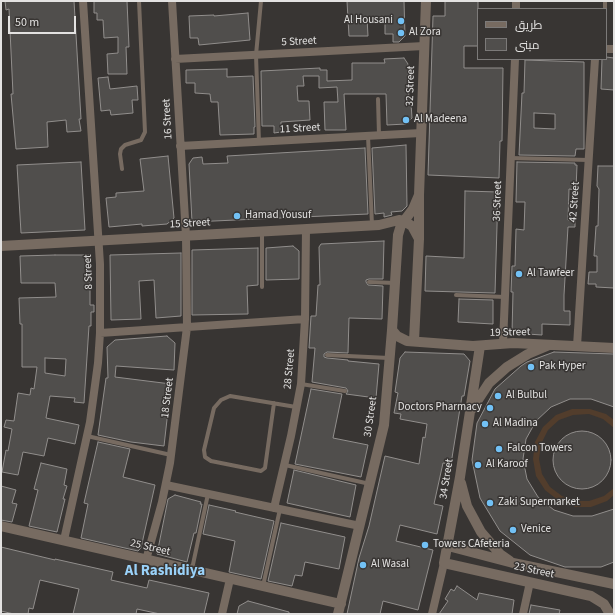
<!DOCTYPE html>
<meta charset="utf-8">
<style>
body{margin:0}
#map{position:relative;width:615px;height:615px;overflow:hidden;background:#383533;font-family:"Source Sans 3",Cairo,sans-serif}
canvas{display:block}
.frame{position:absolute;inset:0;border:2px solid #e3e2e1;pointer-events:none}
.legend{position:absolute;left:477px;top:8px;width:130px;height:52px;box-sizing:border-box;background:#383533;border:1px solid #7c7a79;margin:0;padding:5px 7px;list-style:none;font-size:12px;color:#e3e2e1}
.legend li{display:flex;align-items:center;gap:8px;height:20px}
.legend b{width:20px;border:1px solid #7c7a79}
.scale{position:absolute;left:8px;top:16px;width:68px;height:18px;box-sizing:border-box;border:2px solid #e3e2e1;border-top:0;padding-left:5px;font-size:12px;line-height:14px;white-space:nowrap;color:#e3e2e1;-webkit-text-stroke:3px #383533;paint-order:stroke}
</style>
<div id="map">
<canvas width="615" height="615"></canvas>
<div class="frame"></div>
<ul class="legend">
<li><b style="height:5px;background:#776b61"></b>طريق</li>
<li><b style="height:11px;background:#504e4c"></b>مبنى</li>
</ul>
<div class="scale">50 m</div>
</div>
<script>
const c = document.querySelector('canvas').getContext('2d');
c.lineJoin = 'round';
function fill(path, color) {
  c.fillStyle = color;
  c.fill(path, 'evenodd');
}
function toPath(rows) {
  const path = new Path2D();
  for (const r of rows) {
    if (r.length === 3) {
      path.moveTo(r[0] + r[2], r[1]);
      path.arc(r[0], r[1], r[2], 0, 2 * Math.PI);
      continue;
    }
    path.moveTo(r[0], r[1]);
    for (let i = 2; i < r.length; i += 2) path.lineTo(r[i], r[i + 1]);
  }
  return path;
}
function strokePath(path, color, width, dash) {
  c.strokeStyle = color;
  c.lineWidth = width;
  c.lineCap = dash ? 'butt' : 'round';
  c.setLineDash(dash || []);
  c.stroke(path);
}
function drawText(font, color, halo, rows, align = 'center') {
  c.font = font + ' "Source Sans 3",sans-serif';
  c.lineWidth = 3;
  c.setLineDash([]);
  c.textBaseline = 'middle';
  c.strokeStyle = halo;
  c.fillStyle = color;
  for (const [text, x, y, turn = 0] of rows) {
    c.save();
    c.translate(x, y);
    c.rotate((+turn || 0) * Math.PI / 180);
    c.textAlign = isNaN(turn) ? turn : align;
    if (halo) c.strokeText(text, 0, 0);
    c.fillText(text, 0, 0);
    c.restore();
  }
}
fill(toPath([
 [590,409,606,414,614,420,614,428,603,419,589,414,573,415,559,420,548,430,541,444,539,459,542,474,550,487,562,496,576,501,589,501,604,496,614,488,614,495,607,501,591,507,575,507,559,501,545,490,536,476,533,459,535,442,543,427,556,415,572,409]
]), '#523d2c');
const building = toPath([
 [5,1,74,1,81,119,79,119,81,131,67,132,66,120,47,122,48,147,16,149,11,94,13,94,9,9,6,10,5,1],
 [94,1,127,1,129,47,126,47,127,74,108,74,107,54,118,53,118,37,104,38,103,20,97,20,97,13,94,13,94,1],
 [347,1,404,1,405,36,399,42,393,42,393,34,385,34,385,17,367,18,368,36,349,36,347,1],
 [445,1,478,1,478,46,464,46,464,68,503,68,502,141,500,141,499,178,428,175,433,16,445,16,445,1],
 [248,13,250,40,199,45,198,38,190,38,189,16,214,15,214,16,248,13],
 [606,57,614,58,614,90,601,89,602,59,606,59,606,57],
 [404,58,408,64,409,103,411,103,412,118,406,124,387,125,386,94,344,94,346,130,325,130,324,102,338,102,337,87,319,88,319,76,303,76,304,86,297,86,298,101,309,101,310,120,281,122,281,132,274,133,274,126,262,126,261,71,320,68,320,70,327,70,327,81,352,80,352,63,385,63,384,59,404,58],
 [525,60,584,62,584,149,576,149,575,156,519,155,522,93,524,93,525,60],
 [534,113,555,114,555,129,534,128,534,113],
 [227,69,227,77,253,76,255,127,254,127,254,134,220,135,218,102,211,102,210,94,195,93,195,83,186,83,186,70,227,69],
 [108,77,110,89,137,86,138,100,132,100,133,113,111,115,110,110,101,111,98,78,108,77],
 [406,145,407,206,402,211,391,212,392,215,384,217,384,213,375,214,372,148,406,145],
 [365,148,368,214,192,222,189,164,193,158,202,157,203,164,228,163,227,156,365,148],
 [168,156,174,218,167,224,142,226,142,224,109,227,106,198,116,197,116,193,144,191,140,159,168,156],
 [81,162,85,230,21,233,17,165,81,162],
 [517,162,575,163,575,165,577,165,576,190,569,189,568,220,575,220,575,227,568,227,564,295,564,311,570,311,570,325,542,324,542,335,512,333,513,292,511,292,512,266,515,266,516,229,524,230,525,202,516,202,517,162],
 [598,166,614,166,614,288,596,287,596,284,588,284,589,272,597,272,597,256,594,256,596,226,598,226,599,189,597,186,598,166],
 [465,191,498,192,495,293,425,291,426,256,464,258,465,191],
 [384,241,383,279,369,279,366,280,366,282,368,285,383,286,382,319,349,318,348,353,327,352,324,354,324,357,327,358,348,360,348,361,379,364,376,398,346,394,348,391,346,388,312,382,315,348,309,348,311,316,316,316,318,285,320,285,319,247,321,244,384,241],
 [293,246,299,251,299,279,266,280,266,248,293,246],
 [258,248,258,285,247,286,248,314,192,315,192,250,258,248],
 [181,253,181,316,156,318,154,280,139,281,141,319,111,320,110,255,181,253],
 [55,255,90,255,90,305,94,305,94,312,91,312,91,326,89,326,84,403,74,402,75,398,50,396,46,418,79,425,75,444,48,438,44,456,23,452,18,475,2,472,6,450,8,451,12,429,4,427,6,420,14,421,18,393,30,395,31,388,34,389,37,367,22,367,22,324,20,324,19,298,56,297,55,283,21,283,20,256,55,255],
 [45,358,66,359,65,376,45,373,45,358],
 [459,299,493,300,493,324,458,322,459,299],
 [167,336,175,343,174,370,116,366,115,377,171,384,164,446,131,442,98,435,106,378,108,378,107,347,115,340,167,336],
 [405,352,464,354,470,361,464,396,462,396,451,464,443,463,434,504,443,506,437,534,400,525,396,541,433,550,418,610,383,601,380,614,347,614,359,558,369,526,385,456,419,464,423,437,425,438,427,424,400,419,401,414,394,413,398,393,395,392,400,358,405,352],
 [554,352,614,354,614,407,591,399,570,399,551,407,536,421,526,439,523,459,527,479,538,497,554,510,573,516,592,516,614,509,614,562,601,567,565,567,530,555,500,531,480,498,472,460,477,423,495,389,521,366,527,362,554,352],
 [311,389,342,394,333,438,368,445,361,477,295,464,311,389],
 [582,460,29],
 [98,442,130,449,123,477,155,485,141,548,138,551,81,538,88,504,84,503,98,442],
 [41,463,67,469,64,485,67,486,63,499,65,499,57,532,29,526,38,490,34,489,41,463],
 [294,470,356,485,350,517,287,503,294,470],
 [1,486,16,490,12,503,17,504,12,522,1,520,1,486],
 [175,495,201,502,200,504,202,504,196,533,194,533,187,562,157,554,168,499,175,495],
 [209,505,236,511,235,512,274,521,261,579,229,572,235,541,203,534,209,505],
 [281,523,345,537,339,569,305,562,302,576,295,575,292,586,268,581,281,523],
 [1,547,55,560,55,559,113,572,111,580,147,588,149,580,209,593,204,614,160,614,137,609,136,614,73,614,79,589,40,580,33,609,29,608,28,614,14,614,1,611,1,547],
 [457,586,477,600,479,593,514,600,512,614,439,614,448,601,445,599,451,589,454,591,457,586],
 [248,601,289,612,289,614,237,614,239,606,248,601],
 [531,605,560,610,559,614,529,614,531,605]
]);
fill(building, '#504e4c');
strokePath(building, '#918e8c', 1);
strokePath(toPath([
 [605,9,605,1],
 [378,99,379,135],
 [368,136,372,225],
 [259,142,256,55,261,1],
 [511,158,588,160],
 [122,169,120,154,121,149,125,145,141,140,145,132,139,1],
 [369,282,395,283],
 [262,287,262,232],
 [456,295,505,297],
 [327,355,389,358],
 [301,384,345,391],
 [274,403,265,468,261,471,211,461,205,457,204,450,214,408,221,400,230,396,296,407],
 [87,436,171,455],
 [285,465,370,484],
 [192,569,208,494],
 [263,586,280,509]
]), '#776b61', 4);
strokePath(toPath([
 [516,9,516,1],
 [606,49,614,49],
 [175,59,424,46],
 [180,146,421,133],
 [100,333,305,319],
 [503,343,515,59],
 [577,346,595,59],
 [166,485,360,526],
 [274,508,291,436,301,384,305,319,306,229],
 [64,540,90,422,98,363,100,333,100,264,83,1],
 [146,560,162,502,170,463,187,327,186,236,172,1],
 [222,614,230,579],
 [432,614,444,563],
 [523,614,530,582]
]), '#776b61', 8);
strokePath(toPath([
 [1,246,379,225,399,220,404,221,412,226,419,239],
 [392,330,397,336,407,341,473,346,513,343,614,348],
 [414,341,419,239,419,195,426,1],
 [480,346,460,477,444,563,591,596,604,604,610,614],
 [472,409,489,383,507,367,528,354,547,346],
 [461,483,467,506,481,532,500,554,510,561],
 [1,526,341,604],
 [448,546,513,563,614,584],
 [338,614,384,425,392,330,398,235,401,225,413,209,419,195]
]), '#776b61', 10);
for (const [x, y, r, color] of [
 [401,21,4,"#72c1f5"],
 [401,33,4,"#72c1f5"],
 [406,120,4,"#72c1f5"],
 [237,216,4,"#72c1f5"],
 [519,274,4,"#72c1f5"],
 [531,367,4,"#72c1f5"],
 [498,396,4,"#72c1f5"],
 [490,408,4,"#72c1f5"],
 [485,424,4,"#72c1f5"],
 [499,449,4,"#72c1f5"],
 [478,465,4,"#72c1f5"],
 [490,503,4,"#72c1f5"],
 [513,530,4,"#72c1f5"],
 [425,545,4,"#72c1f5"],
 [363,565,4,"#72c1f5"]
]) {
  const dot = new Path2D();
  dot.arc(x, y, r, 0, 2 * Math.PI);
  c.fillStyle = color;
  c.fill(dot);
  strokePath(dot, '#383533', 1.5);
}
drawText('11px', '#e3e2e1', '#383533', [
 ["Al Housani",393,21,"right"],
 ["Al Zora",409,33],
 ["Al Madeena",414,120],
 ["Hamad Yousuf",245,216],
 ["Al Tawfeer",527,274],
 ["Pak Hyper",539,367],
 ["Al Bulbul",506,396],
 ["Doctors Pharmacy",482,408,"right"],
 ["Al Madina",493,424],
 ["Falcon Towers",507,449],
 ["Al Karoof",486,465],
 ["Zaki Supermarket",498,503],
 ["Venice",521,530],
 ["Towers CAfeteria",433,545],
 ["Al Wasal",371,565]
], 'left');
drawText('11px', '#e3e2e1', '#383533', [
 ["5 Street",299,42,-3],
 ["32 Street",411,86,-88],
 ["16 Street",168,119,-93],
 ["11 Street",300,129,-3],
 ["36 Street",498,201,-88],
 ["42 Street",575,202,-86],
 ["15 Street",190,224,-3],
 ["8 Street",89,272,-92],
 ["19 Street",510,333,-1],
 ["28 Street",290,369,-85],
 ["18 Street",168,398,-83],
 ["30 Street",371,417,-82],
 ["34 Street",447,479,-81],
 ["25 Street",150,548,13],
 ["23 Street",534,571,12]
]);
drawText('bold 15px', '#9ad2f9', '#383533', [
 ["Al Rashidiya",165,572]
]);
</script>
